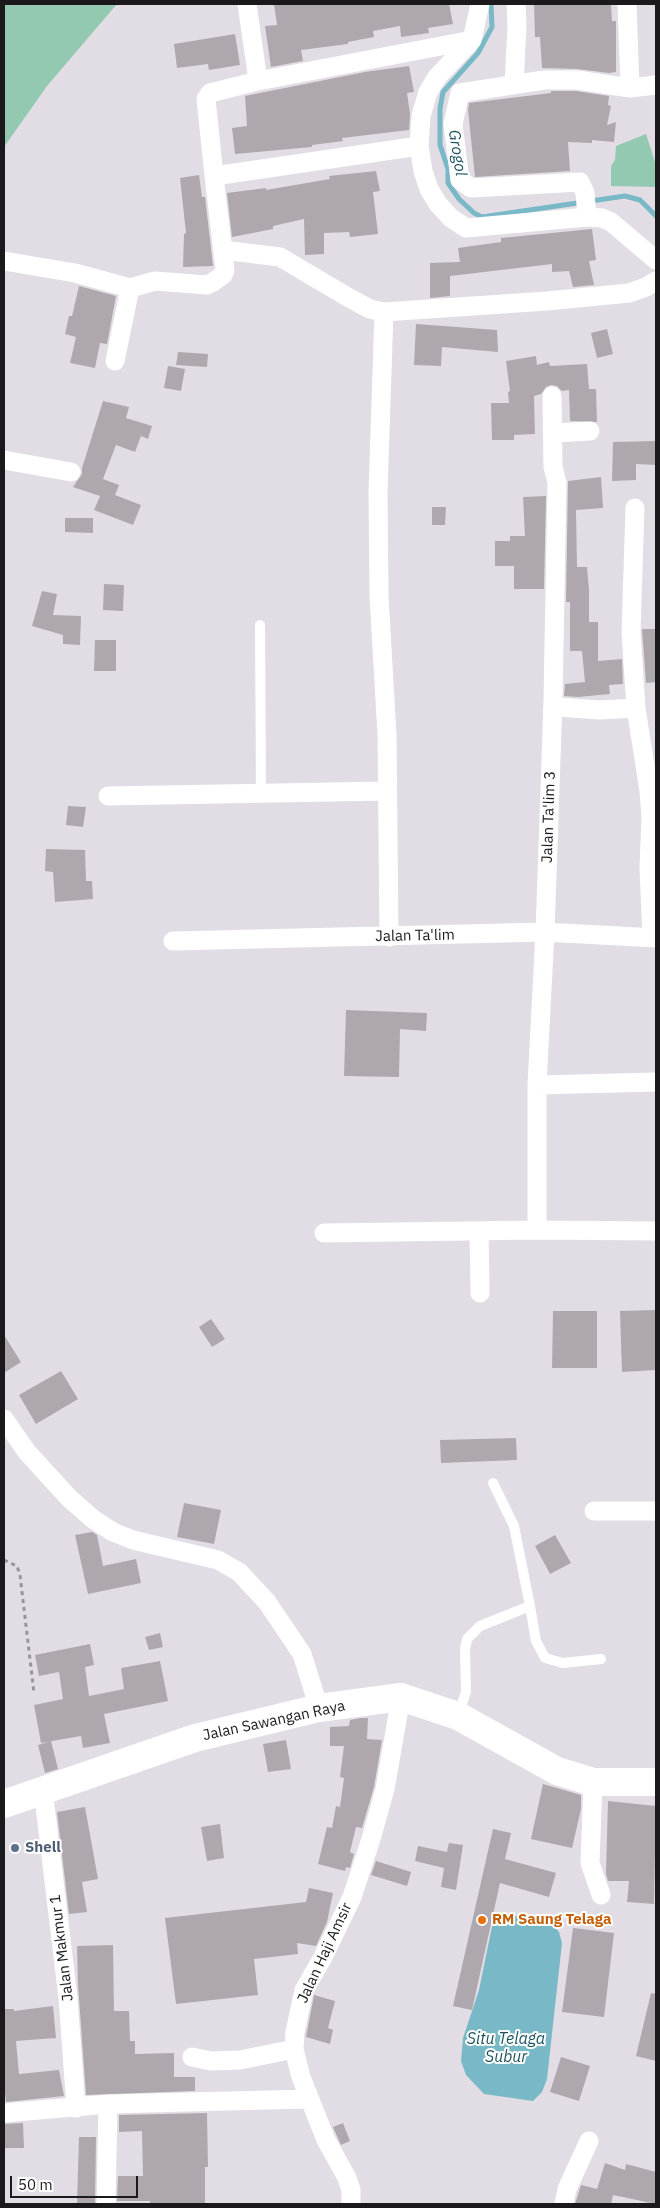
<!DOCTYPE html>
<style>
body{margin:0}
#map{position:relative;width:660px;height:2208px;overflow:hidden;background:#e2dde4;font-family:"IBM Plex Sans",sans-serif}
canvas{display:block}
.frame{position:absolute;inset:0;border:5px solid #1b191c;pointer-events:none}
.scale{position:absolute;left:10px;top:2176px;width:128px;height:22px;box-sizing:border-box;border:2px solid #1b191c;border-top:0;padding-left:6px;font-size:15px;line-height:18px;white-space:nowrap;color:#1b191c;-webkit-text-stroke:4px #fff;paint-order:stroke}
</style>
<div id="map">
<canvas width="660" height="2208"></canvas>
<div class="frame"></div>
<div class="scale">50 m</div>
</div>
<script>
const c = document.querySelector('canvas').getContext('2d');
c.lineJoin = 'round';
function fill(path, color) {
  c.fillStyle = color;
  c.fill(path, 'evenodd');
}
function toPath(rows) {
  const path = new Path2D();
  for (const r of rows) {
    path.moveTo(r[0], r[1]);
    for (let i = 2; i < r.length; i += 2) path.lineTo(r[i], r[i + 1]);
  }
  return path;
}
function strokePath(path, color, width, dash) {
  c.strokeStyle = color;
  c.lineWidth = width;
  c.lineCap = dash ? 'butt' : 'round';
  c.setLineDash(dash || []);
  c.stroke(path);
}
function drawText(font, color, halo, rows, align = 'center') {
  c.font = font + ' "IBM Plex Sans",sans-serif';
  c.lineWidth = 4;
  c.setLineDash([]);
  c.textBaseline = 'middle';
  c.strokeStyle = halo;
  c.fillStyle = color;
  for (const [text, x, y, turn = 0] of rows) {
    c.save();
    c.translate(x, y);
    c.rotate((+turn || 0) * Math.PI / 180);
    c.textAlign = isNaN(turn) ? turn : align;
    if (halo) c.strokeText(text, 0, 0);
    c.fillText(text, 0, 0);
    c.restore();
  }
}
fill(toPath([
 [4,4,117,4,47,86,4,147],
 [646,134,656,165,656,187,611,186,611,166,615,160,616,146]
]), '#94c9b1');
fill(toPath([
 [495,1912,550,1922,559,1932,562,1943,547,2079,542,2092,533,2101,484,2094,466,2075,461,2061,463,2038,479,1990]
]), '#79b8c6');
strokePath(toPath([
 [491,4,492,27,478,53,443,92,440,109,440,145,448,169,448,183,459,199,474,213,482,217,625,196,640,200,656,216]
]), '#79b8c6', 5);
fill(toPath([
 [274,4,449,4,453,24,428,28,429,33,401,37,400,26,373,31,374,37,348,42,348,44,301,50,303,61,271,67,265,26,277,25],
 [534,4,611,4,612,21,616,21,616,72,609,73,577,69,542,68,540,37,535,37],
 [235,34,240,65,209,70,208,64,177,68,174,44],
 [409,66,414,92,407,93,410,114,409,130,342,138,343,141,312,145,312,147,235,154,232,128,247,126,245,96,365,72],
 [551,91,576,91,609,96,608,105,611,106,607,125,616,122,614,142,592,140,592,143,568,142,570,171,475,177,468,110,469,103,551,93],
 [376,171,380,191,373,192,378,234,350,237,349,232,324,233,324,254,305,255,304,219,273,226,273,229,232,237,227,193,266,188,266,190,330,179,329,176],
 [199,175,202,197,205,197,213,266,183,267,184,234,186,233,180,178],
 [592,229,596,260,589,261,594,285,573,287,569,271,552,272,552,264,450,276,450,296,430,298,430,263,460,262,458,248,501,242,501,238],
 [79,286,116,296,107,344,100,343,95,368,70,363,76,337,65,334,69,316,72,316],
 [416,324,497,330,498,352,442,347,441,366,414,365],
 [607,329,613,354,597,358,591,333],
 [178,352,208,354,207,367,176,365],
 [536,356,537,365,549,362,550,366,587,364,589,389,596,389,597,422,570,421,569,390,562,391,557,386,551,385,546,387,541,394,534,396,535,434,514,435,514,440,492,440,491,403,509,403,508,392,510,391,506,361],
 [168,366,185,369,181,391,164,388],
 [103,401,129,407,126,418,152,426,148,439,141,436,135,452,116,445,103,479,119,485,115,495,141,505,133,525,94,510,100,496,73,487,82,474,82,468],
 [656,441,656,465,636,464,636,480,612,481,613,442],
 [601,477,603,508,576,510,577,567,587,567,589,590,589,622,598,622,598,661,622,659,623,684,609,685,610,694,578,697,564,696,565,684,585,682,582,651,570,651,570,602,566,602,568,481],
 [546,496,544,589,514,589,514,566,495,566,495,541,510,541,510,536,525,536,523,497],
 [432,507,446,507,445,525,432,525],
 [65,518,93,518,93,533,65,532],
 [104,584,124,585,123,611,103,610],
 [42,591,57,594,53,615,81,616,80,645,63,644,63,635,32,626],
 [642,629,656,629,656,682,646,683],
 [95,640,116,640,116,671,94,671],
 [68,806,86,807,83,827,66,825],
 [46,849,85,850,86,881,92,881,93,899,55,902,53,872,45,871],
 [346,1010,427,1013,426,1031,400,1029,399,1077,344,1076],
 [656,1310,656,1370,622,1372,620,1311],
 [553,1311,597,1311,597,1368,552,1368],
 [211,1319,225,1339,212,1347,199,1327],
 [4,1335,21,1362,4,1373],
 [61,1371,78,1399,36,1424,19,1395],
 [516,1438,517,1460,441,1463,440,1440],
 [184,1503,221,1510,214,1544,177,1537],
 [92,1532,97,1535,103,1566,136,1559,141,1583,88,1594,75,1535],
 [555,1535,571,1563,550,1574,535,1546],
 [160,1633,163,1647,149,1650,145,1637],
 [90,1644,94,1665,85,1667,89,1696,124,1689,121,1668,160,1661,168,1701,104,1714,110,1743,83,1748,81,1736,41,1743,34,1705,63,1699,59,1672,39,1676,35,1655],
 [361,1718,368,1718,367,1739,382,1740,374,1787,362,1828,356,1827,350,1852,354,1854,350,1868,346,1867,345,1871,318,1864,327,1827,332,1828,336,1806,340,1807,344,1778,340,1777,344,1746,330,1746,330,1727,349,1726,350,1720],
 [286,1740,291,1769,268,1772,263,1744],
 [51,1741,58,1769,45,1773,38,1745],
 [543,1784,581,1795,581,1809,572,1848,531,1839],
 [608,1801,656,1806,654,1904,627,1902,629,1881,608,1881,606,1874],
 [85,1807,98,1879,82,1882,87,1912,69,1914,57,1812],
 [220,1824,224,1858,207,1861,201,1827],
 [493,1829,511,1833,505,1859,556,1873,549,1897,500,1883,472,2010,453,2006],
 [449,1843,463,1845,456,1890,441,1887,444,1868,415,1861,418,1846,447,1852],
 [376,1861,411,1872,407,1886,371,1875],
 [309,1888,333,1893,327,1922,316,1946,297,1943,298,1954,254,1959,258,1995,176,2004,165,1918,306,1902],
 [573,1928,614,1933,604,2017,562,2012],
 [113,1945,114,2011,129,2011,130,2041,135,2041,135,2054,174,2053,174,2077,195,2077,195,2091,86,2095,78,1985,77,1946],
 [651,1993,656,1994,656,2061,636,2056],
 [314,1995,335,2001,328,2028,333,2030,330,2044,306,2037],
 [53,2006,56,2038,16,2041,19,2074,59,2070,64,2096,6,2102,4,2085,4,2009,14,2009,14,2011],
 [561,2057,590,2066,579,2101,550,2092],
 [207,2113,208,2167,205,2167,205,2204,150,2204,150,2201,117,2201,118,2176,143,2176,142,2131,119,2132,119,2115],
 [23,2123,24,2148,4,2148,4,2124],
 [343,2123,350,2141,341,2145,333,2127],
 [79,2137,96,2137,95,2204,77,2204],
 [605,2163,625,2170,626,2164,656,2172,656,2204,613,2195,611,2204,575,2204,581,2185,597,2189]
]), '#aea8ae');
strokePath(toPath([
 [4,1560,17,1566,20,1575,34,1693]
]), '#98949a', 3, [4, 4]);
strokePath(toPath([
 [260,625,261,793],
 [530,1606,536,1641,545,1658,563,1663,601,1659],
 [458,1715,466,1692,465,1649,467,1639,480,1626,530,1606,514,1526,493,1483]
]), '#fff', 10);
strokePath(toPath([
 [247,4,258,81],
 [480,4,472,40,437,77,428,92,421,116,419,146,423,171,429,189,438,204,451,218,466,228,587,217,602,218,611,222,656,260],
 [627,4,630,88],
 [514,84,517,26,516,4],
 [419,146,214,176,206,99,210,93,258,81,472,40],
 [587,217,585,193,580,182,471,188,460,180,453,124,460,93,544,80,577,80,630,88,656,85],
 [223,250,280,257,351,299,370,309,384,312,547,301,629,293,646,287,656,281],
 [4,261,75,273,130,288,155,281,207,285,213,282,223,275,225,270,214,176],
 [384,312,378,492,379,596,387,735,389,937],
 [115,361,130,288],
 [552,396,553,467,557,482,553,701,545,932,537,1085,537,1230,656,1231],
 [553,433,590,431],
 [4,460,71,472],
 [635,508,631,632,636,708,649,791,651,816,649,867,652,937],
 [553,701,558,707,599,710,636,708],
 [108,796,387,791],
 [173,941,545,932,656,938],
 [537,1085,656,1082],
 [479,1231,480,1293],
 [324,1233,537,1230],
 [4,1419,27,1452,69,1498,93,1519,113,1532,133,1540,218,1560,239,1572,267,1602,302,1654,319,1708],
 [594,1511,656,1511],
 [593,1782,590,1863,601,1895],
 [43,1789,68,1998,76,2108],
 [192,2057,211,2061,240,2060,294,2049],
 [4,2113,108,2104,308,2099],
 [106,2204,108,2104],
 [351,2204,351,2190,347,2178,326,2140,301,2077,294,2049,295,2032,304,1990,322,1959,352,1897,371,1839,385,1789,401,1697],
 [564,2204,567,2189,589,2141]
]), '#fff', 19);
strokePath(toPath([
 [4,1804,195,1738,319,1708,401,1697,458,1716,557,1771,593,1782,656,1782]
]), '#fff', 28);
for (const [x, y, r, color] of [
 [15,1848,5,"#5c6f8a"],
 [482,1920,5,"#e8710a"]
]) {
  const dot = new Path2D();
  dot.arc(x, y, r, 0, 2 * Math.PI);
  c.fillStyle = color;
  c.fill(dot);
  strokePath(dot, '#fff', 2);
}
drawText('15px', '#1b191c', '#fff', [
 ["Jalan Ta'lim 3",549,817,-88],
 ["Jalan Ta'lim",415,936,-1],
 ["Jalan Sawangan Raya",274,1721,-12],
 ["Jalan Makmur 1",62,1948,-97],
 ["Jalan Haji Amsir",325,1953,-65]
]);
drawText('bold 15px', '#4e5e75', '#fff', [
 ["Shell",25,1848]
], 'left');
drawText('bold 15px', '#c56008', '#fff', [
 ["RM Saung Telaga",492,1920]
], 'left');
drawText('italic 16px', '#1d535e', '#fff', [
 ["Grogol",457,153,81],
 ["Situ Telaga",506,2039],
 ["Subur",506,2057]
]);
</script>
